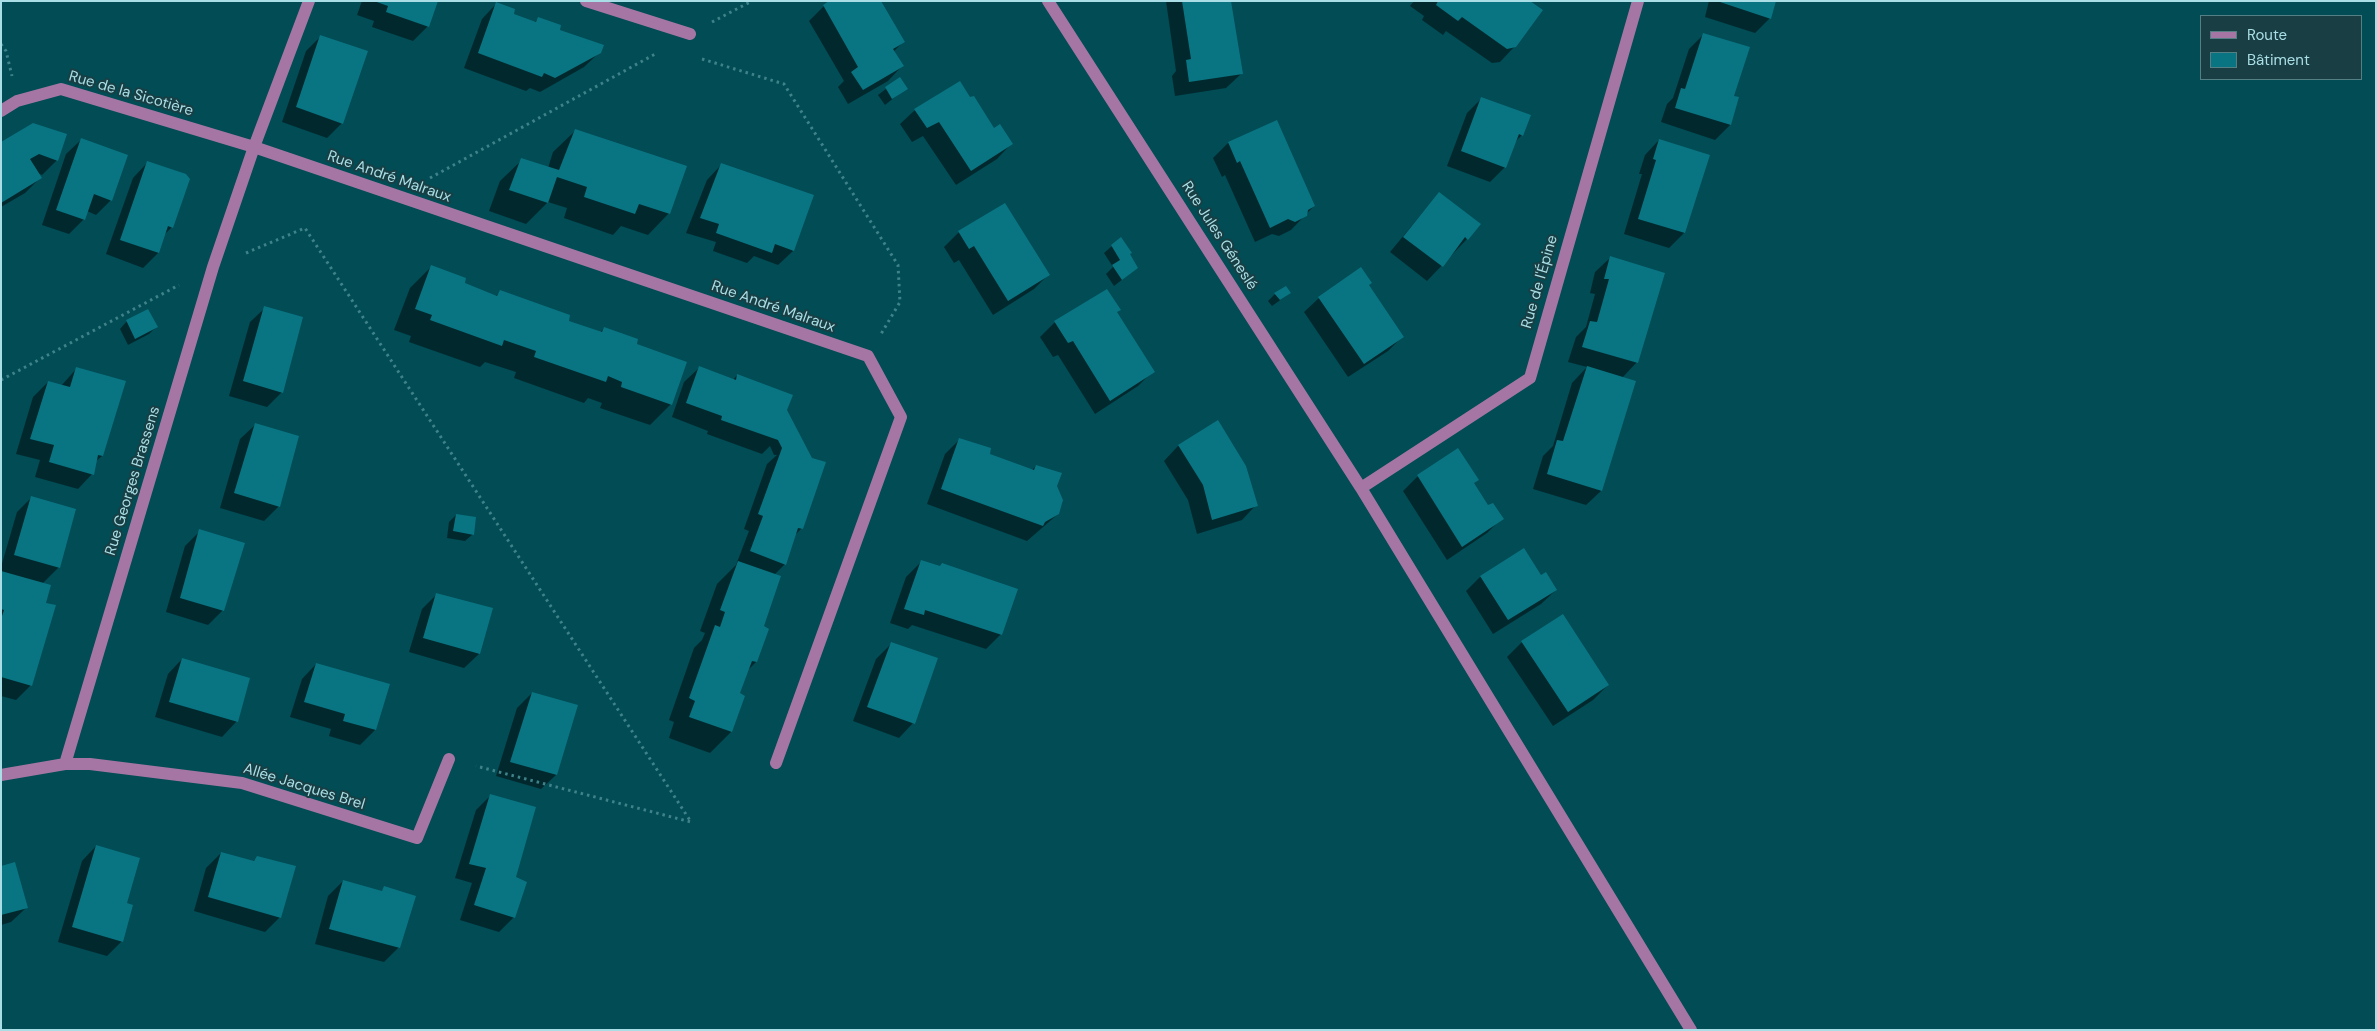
<!DOCTYPE html>
<meta charset="utf-8">
<style>
body{margin:0}
#map{position:relative;width:2377px;height:1031px;overflow:hidden;background:#014c55;font-family:"DM Sans",sans-serif}
canvas{display:block}
.frame{position:absolute;inset:0;border:2px solid #aadee6;pointer-events:none}
.legend{position:absolute;left:2200px;top:15px;width:162px;height:65px;box-sizing:border-box;background:#193f44;border:1px solid #537f85;margin:0;padding:6px 9px;list-style:none;font-size:15px;color:#aadee6}
.legend li{display:flex;align-items:center;gap:10px;height:25px}
.legend b{width:25px;border:1px solid #537f85}
</style>
<div id="map">
<canvas width="2377" height="1031"></canvas>
<div class="frame"></div>
<ul class="legend">
<li><b style="height:6px;background:#a576a3"></b>Route</li>
<li><b style="height:14px;background:#097582"></b>Bâtiment</li>
</ul>
</div>
<script>
const c = document.querySelector('canvas').getContext('2d');
c.lineJoin = 'round';
function fill(path, color) {
  c.fillStyle = color;
  c.fill(path, 'evenodd');
}
function toPath(rows) {
  const path = new Path2D();
  for (const r of rows) {
    path.moveTo(r[0], r[1]);
    for (let i = 2; i < r.length; i += 2) path.lineTo(r[i], r[i + 1]);
  }
  return path;
}
function strokePath(path, color, width, dash) {
  c.strokeStyle = color;
  c.lineWidth = width;
  c.lineCap = dash ? 'butt' : 'round';
  c.setLineDash(dash || []);
  c.stroke(path);
}
function drawText(font, color, halo, rows, align = 'center') {
  c.font = font + ' "DM Sans",sans-serif';
  c.lineWidth = 4;
  c.setLineDash([]);
  c.textBaseline = 'middle';
  c.strokeStyle = halo;
  c.fillStyle = color;
  for (const [text, x, y, turn = 0] of rows) {
    c.save();
    c.translate(x, y);
    c.rotate((+turn || 0) * Math.PI / 180);
    c.textAlign = isNaN(turn) ? turn : align;
    if (halo) c.strokeText(text, 0, 0);
    c.fillText(text, 0, 0);
    c.restore();
  }
}
fill(toPath([
 [362,1,437,1,428,26,413,41,372,27,374,21,357,15],
 [1166,1,1230,1,1241,74,1226,88,1175,96,1172,76,1176,71],
 [1414,1,1528,1,1515,46,1500,62,1492,63,1446,31,1443,35,1422,20,1424,16,1410,6],
 [1709,1,1775,1,1770,18,1755,33,1705,17],
 [496,4,512,15,535,22,538,19,600,52,584,67,540,92,530,88,526,91,464,68,482,19],
 [824,6,903,42,894,51,902,66,888,81,848,104,838,87,844,81,809,21],
 [1704,34,1732,96,1738,98,1730,125,1715,140,1661,122,1667,104,1673,98,1689,49],
 [321,36,342,123,327,138,282,122,306,51],
 [899,79,906,88,885,105,878,95],
 [1482,98,1522,135,1514,143,1505,167,1490,182,1447,166,1467,113],
 [970,99,994,129,1011,144,997,159,956,185,923,136,912,142,900,124,915,110],
 [1277,122,1314,206,1291,230,1279,236,1272,234,1255,242,1225,175,1222,177,1213,158,1228,143],
 [575,131,669,213,648,235,621,226,613,235,564,218,567,208,548,202,526,224,489,211,500,181,522,160,548,168,553,152],
 [66,135,57,160,42,175,37,173,40,178,25,193,1,207,1,143],
 [81,140,111,200,96,215,87,211,84,219,69,234,42,225,66,154],
 [1659,140,1708,156,1684,233,1669,248,1624,234,1642,174,1639,174,1645,155],
 [147,163,172,227,164,235,158,253,143,268,106,254,133,178],
 [721,165,793,251,778,265,754,256,747,263,713,251,716,242,686,233,707,180],
 [1439,193,1467,239,1427,281,1390,252],
 [1004,204,1049,274,1034,289,993,315,959,260,954,263,944,247,959,232],
 [1112,246,1128,255,1137,268,1114,286,1106,274,1113,267,1104,253],
 [1610,258,1637,362,1622,378,1601,491,1586,505,1533,489,1543,456,1553,446,1572,383,1587,367,1568,362,1576,337,1586,327,1595,294,1590,293,1595,272],
 [431,267,463,284,496,296,500,292,567,321,600,333,604,328,636,345,671,404,650,425,600,408,602,403,588,398,584,403,514,378,516,372,485,362,480,367,409,342,411,336,394,330,410,288],
 [1367,286,1403,336,1388,351,1348,377,1304,312,1319,298],
 [1290,293,1272,306,1268,301,1275,294],
 [265,308,282,392,267,407,229,396,250,322],
 [1116,313,1153,371,1138,386,1095,414,1058,355,1053,357,1040,337,1055,322],
 [127,321,156,327,149,334,128,345,120,329],
 [77,368,102,456,95,462,92,474,78,489,35,477,40,460,16,454,33,397,48,382,61,386],
 [699,368,733,380,737,375,786,411,802,528,794,536,785,564,774,575,756,662,747,671,739,694,743,697,731,732,710,753,669,738,674,722,669,720,694,648,702,640,705,633,700,631,717,584,736,565,749,531,744,529,767,464,777,455,774,455,770,446,762,454,707,434,708,431,672,417,684,382],
 [1217,422,1256,505,1242,520,1197,534,1188,500,1164,461,1178,446],
 [255,425,279,506,264,521,220,508,240,439],
 [960,439,988,455,1032,470,1036,466,1056,486,1058,514,1027,541,927,504,945,454],
 [1418,476,1473,484,1487,507,1502,518,1487,533,1447,560,1403,491],
 [32,497,59,567,42,584,31,685,16,700,1,696,1,567,17,512],
 [456,515,473,534,465,541,447,538,449,522],
 [200,531,223,610,208,625,166,612,185,546],
 [921,562,1001,634,986,649,912,625,908,629,890,623,906,577],
 [1480,577,1540,577,1556,590,1541,604,1493,634,1466,591],
 [437,594,479,654,464,668,409,652,422,609],
 [1522,642,1608,685,1593,700,1553,726,1507,657],
 [891,644,913,723,899,738,853,721,876,659],
 [182,659,248,679,236,722,222,737,155,717,168,674],
 [316,664,388,685,375,730,360,745,329,736,331,729,290,717,302,679],
 [532,693,556,775,541,789,496,776,517,708],
 [491,795,515,878,514,917,499,932,460,920,472,883,455,878,476,810],
 [96,846,124,907,122,941,107,956,58,942,82,861],
 [221,853,252,862,258,857,280,917,265,932,194,911,206,868],
 [1,867,26,908,11,922,1,925],
 [343,881,381,892,385,888,399,947,384,962,315,944,328,896]
]), '#0007');
fill(toPath([
 [374,1,438,1,429,27,386,12,388,6],
 [829,1,881,1,905,42,893,49,904,66,863,90,851,72,858,67,823,5],
 [1182,1,1231,1,1243,74,1189,82,1186,60,1191,59],
 [1438,1,1530,1,1543,10,1516,47,1507,49,1462,17,1458,21,1436,5],
 [1717,1,1776,1,1771,19],
 [496,2,515,9,514,14,536,22,538,17,561,25,560,30,604,45,601,53,555,78,544,73,542,77,478,53],
 [1703,33,1750,47,1734,96,1739,97,1731,125,1675,108,1681,88,1685,89],
 [320,35,368,51,343,124,296,107],
 [900,77,908,89,892,99,885,87],
 [960,81,970,97,974,96,994,128,1000,124,1013,144,971,171,939,122,927,128,914,109],
 [1481,97,1531,115,1523,136,1519,134,1506,168,1461,151],
 [1277,120,1315,206,1308,210,1307,216,1295,222,1288,219,1270,228,1240,161,1237,163,1228,142],
 [33,123,67,134,58,161,39,154,30,159,42,178,1,203,1,142],
 [575,129,687,166,670,214,639,204,635,214,584,197,587,187,557,177,548,203,509,190,521,158,559,170],
 [81,138,128,155,112,201,94,194,85,220,56,210],
 [1659,139,1710,155,1685,233,1638,219,1656,160,1653,159],
 [147,161,186,174,190,179,173,228,168,226,159,253,120,240],
 [721,163,814,195,794,251,775,244,772,253,716,233,719,224,700,218],
 [1439,192,1481,224,1468,240,1465,237,1443,267,1403,237],
 [1005,203,1050,275,1008,301,974,246,969,249,958,231],
 [1121,237,1132,253,1130,254,1138,268,1122,280,1112,265,1120,260,1111,245],
 [1610,256,1665,273,1638,363,1582,347,1590,321,1597,322,1609,279,1604,279],
 [431,265,466,278,465,283,497,296,500,290,570,315,569,321,602,332,604,327,638,339,637,344,687,362,672,405,621,387,622,382,608,376,606,382,534,357,536,351,504,340,502,346,430,320,432,315,415,309],
 [1361,267,1372,283,1369,285,1404,337,1364,364,1318,297],
 [1286,286,1291,293,1280,300,1274,293],
 [1107,289,1121,310,1117,312,1155,372,1110,401,1073,341,1068,343,1054,321],
 [264,306,303,317,283,393,243,381],
 [148,309,158,327,135,339,126,320],
 [699,366,736,380,737,374,793,395,787,410,812,458,826,462,803,529,798,528,786,565,750,551,763,516,758,514,782,448,778,440,721,420,722,416,686,403],
 [1587,366,1636,381,1602,491,1547,474,1557,440,1563,441],
 [76,367,126,381,103,456,98,455,94,475,49,462,54,445,30,439,48,381,70,387],
 [1218,420,1246,466,1258,506,1212,520,1203,485,1178,445],
 [255,423,299,436,280,507,234,493],
 [959,438,991,448,990,454,1034,470,1036,465,1062,473,1057,486,1063,500,1059,514,1045,522,1043,526,941,489],
 [1458,448,1479,480,1474,483,1488,505,1493,503,1504,519,1462,547,1417,475],
 [31,496,76,509,60,568,14,555],
 [456,514,476,517,474,535,453,531],
 [199,529,245,543,224,611,180,598],
 [1524,548,1541,575,1546,572,1557,590,1508,620,1480,576],
 [921,560,940,566,942,563,1018,589,1002,635,925,610,924,615,904,609],
 [738,561,781,576,764,626,769,629,757,662,752,661,740,693,745,696,732,732,689,717,695,701,689,698,715,625,720,627,725,612,720,610],
 [1,571,51,585,46,603,56,605,32,686,1,677,1,619,4,610,1,609],
 [436,593,493,608,480,654,423,638],
 [1563,614,1609,685,1568,712,1521,641],
 [891,642,938,658,915,724,867,707],
 [182,658,250,678,238,722,169,702],
 [316,663,390,684,376,730,343,721,345,714,304,702],
 [532,692,578,705,557,775,510,762],
 [490,794,536,807,516,877,527,882,515,918,474,905,486,868,469,864],
 [96,845,140,858,127,903,133,905,123,942,72,927],
 [221,852,254,861,257,856,296,866,281,918,208,897],
 [15,862,28,908,1,915,1,866],
 [343,880,382,891,384,886,416,896,400,948,329,929]
]), '#097582');
strokePath(toPath([
 [712,22,752,1],
 [1,44,6,51,12,76],
 [702,59,784,84,898,265,900,302,881,334],
 [430,178,657,53],
 [246,253,305,228,691,822,476,766],
 [1,380,179,285]
]), '#3f828a', 3, [2.5, 4]);
strokePath(toPath([
 [586,1,690,34],
 [1048,1,1361,488,1691,1030],
 [1,111,17,101,61,89,254,147,868,356,901,417,776,763],
 [1361,488,1530,378,1638,1],
 [65,764,90,764,242,783,417,838,449,759],
 [1,775,65,764,213,267,254,147,309,1]
]), '#a576a3', 12);
drawText('15px', '#aadee6', '#193f44', [
 ["Rue de la Sicotière",131,94,16],
 ["Rue André Malraux",389,177,19],
 ["Rue Jules Géneslé",1219,236,57],
 ["Rue de l'Épine",1540,282,-74],
 ["Rue André Malraux",773,307,19],
 ["Rue Georges Brassens",133,481,-73],
 ["Allée Jacques Brel",304,787,17]
]);
</script>
